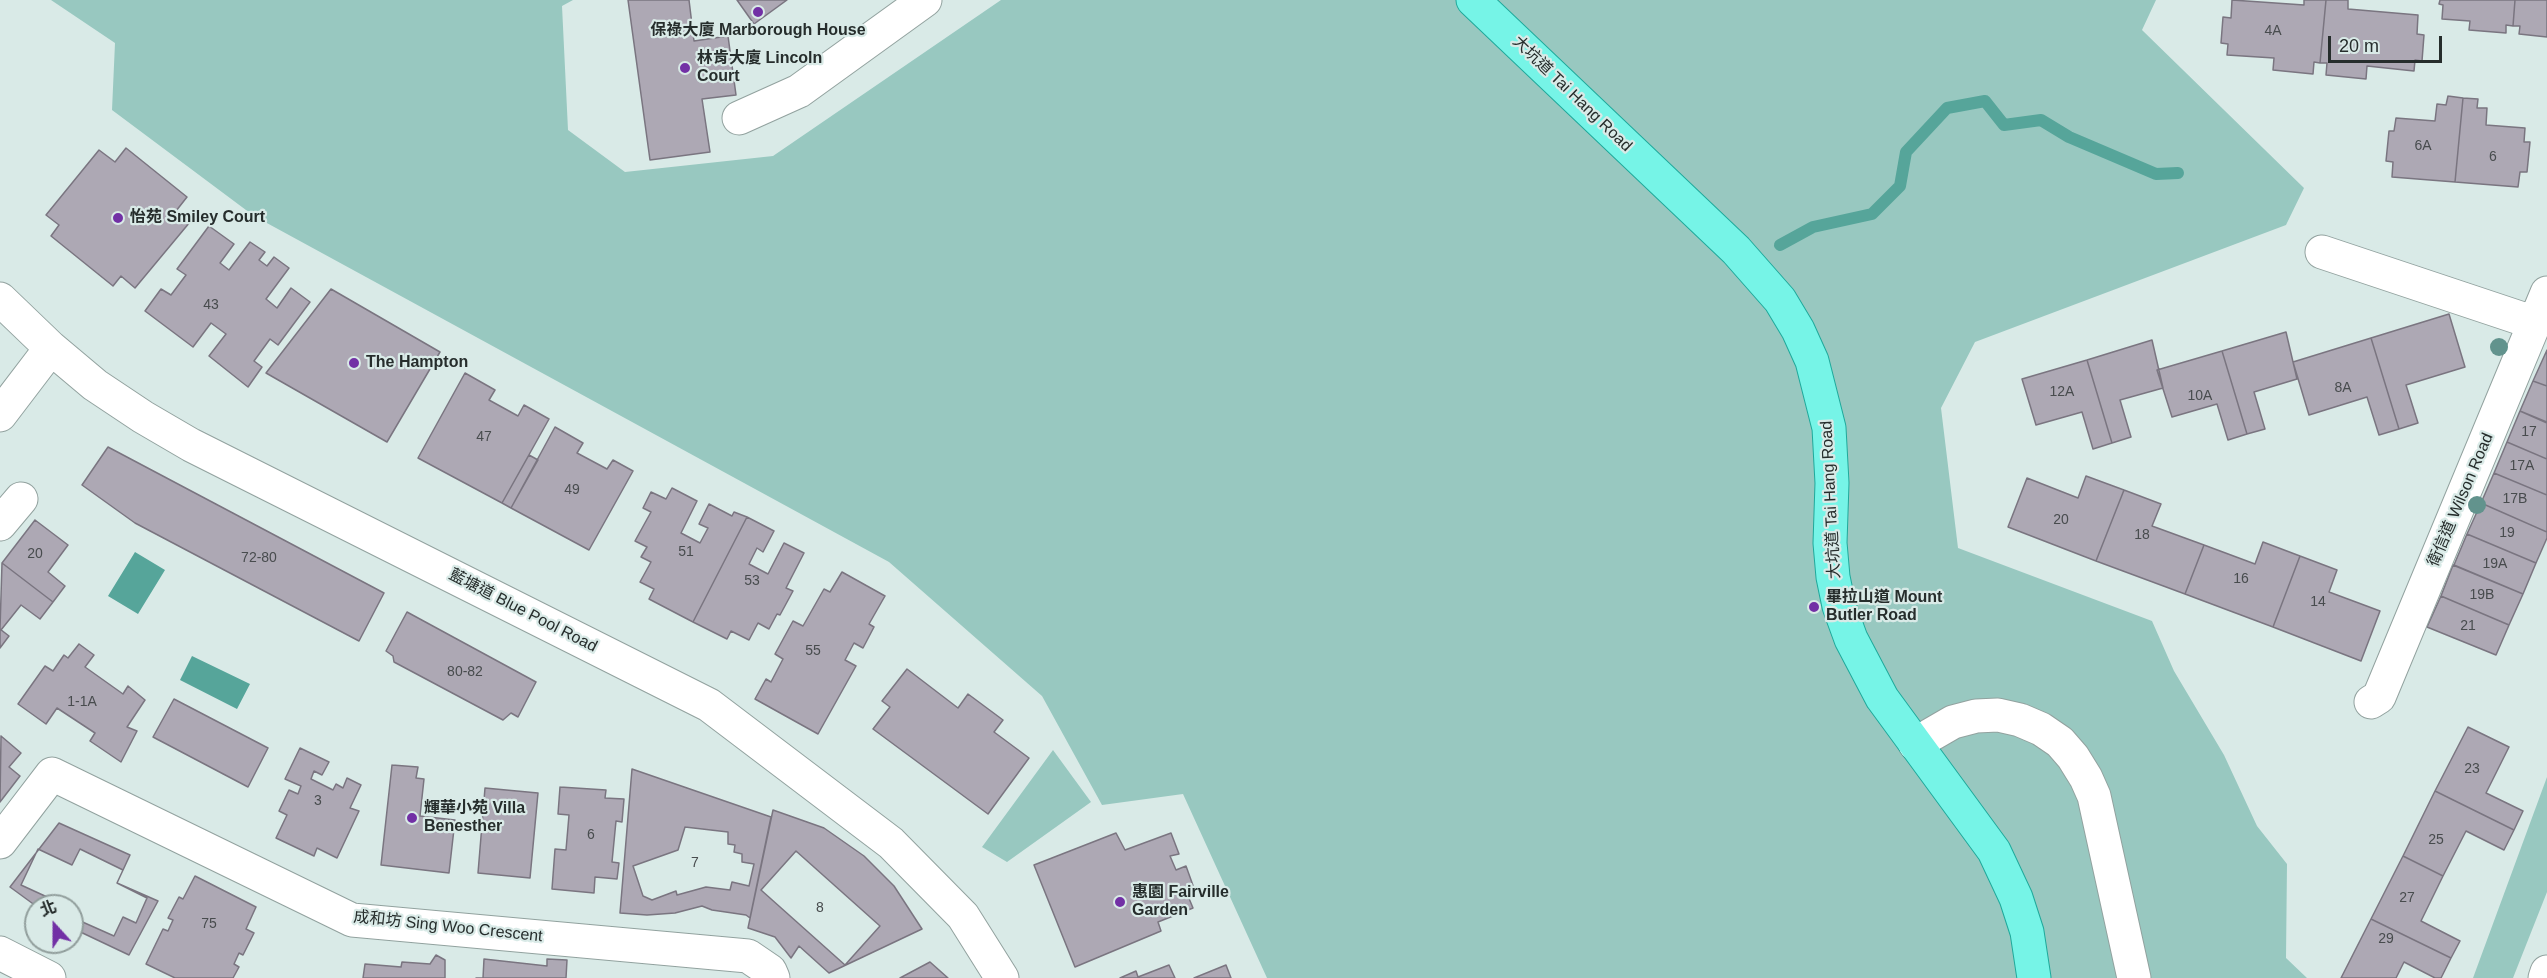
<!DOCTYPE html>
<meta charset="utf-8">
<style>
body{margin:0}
#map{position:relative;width:2547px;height:978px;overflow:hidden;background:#d9eae7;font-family:Arial,"Noto Sans TC",sans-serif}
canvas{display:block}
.north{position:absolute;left:24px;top:894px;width:60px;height:60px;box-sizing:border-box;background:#d9eae7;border:2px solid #919e9c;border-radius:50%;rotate:339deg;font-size:16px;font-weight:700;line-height:24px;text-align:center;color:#262d2c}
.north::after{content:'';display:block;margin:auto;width:21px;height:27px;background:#7230a5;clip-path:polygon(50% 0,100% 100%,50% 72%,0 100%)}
.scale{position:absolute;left:2328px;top:36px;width:114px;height:27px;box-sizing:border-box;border:3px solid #262d2c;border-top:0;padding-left:8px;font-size:18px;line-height:21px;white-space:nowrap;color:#262d2c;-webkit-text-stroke:4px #d9eae7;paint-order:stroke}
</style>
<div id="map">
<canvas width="2547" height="978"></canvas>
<div class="north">北</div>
<div class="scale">20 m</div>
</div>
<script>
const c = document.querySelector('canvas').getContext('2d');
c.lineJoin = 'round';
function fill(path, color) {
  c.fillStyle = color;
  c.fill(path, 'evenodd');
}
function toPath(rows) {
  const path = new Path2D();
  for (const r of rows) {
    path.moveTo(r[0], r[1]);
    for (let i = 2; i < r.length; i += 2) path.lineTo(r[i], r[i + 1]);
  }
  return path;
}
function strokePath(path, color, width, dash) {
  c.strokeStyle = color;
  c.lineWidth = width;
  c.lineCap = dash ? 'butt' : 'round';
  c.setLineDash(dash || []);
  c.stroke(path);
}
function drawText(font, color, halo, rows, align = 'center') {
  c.font = font + ' Arial,"Noto Sans TC",sans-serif';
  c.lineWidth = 4.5;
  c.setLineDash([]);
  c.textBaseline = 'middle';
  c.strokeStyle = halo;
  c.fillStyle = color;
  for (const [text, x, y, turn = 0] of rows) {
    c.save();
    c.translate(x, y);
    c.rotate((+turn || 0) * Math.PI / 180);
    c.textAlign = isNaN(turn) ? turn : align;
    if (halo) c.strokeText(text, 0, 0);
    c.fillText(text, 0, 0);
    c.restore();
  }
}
fill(toPath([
 [51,0,573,0,562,6,568,130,625,172,773,156,1001,0,2156,0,2142,30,2304,188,2286,225,1975,342,1941,408,1958,548,2152,621,2174,671,2224,755,2257,826,2287,864,2286,958,2307,978,1267,978,1183,794,1102,805,1042,696,889,562,254,216,112,110,115,43],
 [1053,750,1091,802,1007,862,982,847],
 [2547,777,2547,892,2513,978,2473,978]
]), '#98c8c0');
fill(toPath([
 [135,552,165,570,138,614,108,596],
 [192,656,250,684,237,709,180,680]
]), '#56a59a');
strokePath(toPath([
 [1780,245,1813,227,1872,214,1900,186,1906,152,1947,108,1985,101,2004,125,2041,120,2069,137,2156,174,2178,173]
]), '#56a59a', 12);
const building = toPath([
 [628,0,689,0,694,41,728,36,736,95,702,99,710,152,650,160,628,0],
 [737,0,787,0,754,24,737,0],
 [2232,0,2304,5,2304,0,2326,0,2320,63,2314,62,2313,74,2273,70,2274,58,2227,55,2228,44,2221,43,2223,17,2231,18,2232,0],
 [2326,0,2348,0,2348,9,2418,15,2417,34,2424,35,2422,61,2415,60,2414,71,2367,66,2366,79,2326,75,2327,63,2320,63,2326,0],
 [2440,0,2515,0,2513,26,2506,25,2506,33,2469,30,2470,21,2442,19,2443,5,2439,4,2440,0],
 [2515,0,2547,0,2547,37,2519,34,2520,26,2513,26,2515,0],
 [2448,96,2463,98,2455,182,2392,177,2393,162,2386,161,2389,131,2394,131,2396,118,2435,121,2437,104,2446,105,2448,96],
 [2463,98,2478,99,2477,108,2487,108,2486,125,2525,128,2524,142,2530,142,2527,172,2520,172,2518,187,2455,182,2463,98],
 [126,148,187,197,176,211,190,222,135,288,121,276,113,286,51,236,59,225,46,215,99,150,115,162,126,148],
 [209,226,234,244,220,263,229,270,250,242,265,252,259,260,267,266,274,257,289,268,266,299,277,308,291,288,310,302,278,345,270,339,254,361,262,367,248,387,209,356,226,334,211,323,193,347,145,311,161,289,171,295,186,275,177,269,209,226],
 [331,289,440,352,387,442,266,373,331,289],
 [2449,314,2465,367,2406,385,2418,423,2399,429,2371,338,2449,314],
 [2286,332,2297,379,2254,392,2265,429,2247,434,2222,351,2286,332],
 [2371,338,2399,429,2379,435,2367,397,2309,415,2293,362,2371,338],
 [2152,340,2163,388,2120,400,2131,437,2112,443,2087,360,2152,340],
 [2547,350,2547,386,2533,381,2547,350],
 [2222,351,2247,434,2228,440,2217,404,2172,417,2157,370,2222,351],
 [2087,360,2112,443,2093,449,2082,412,2036,425,2022,379,2087,360],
 [465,373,495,390,489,400,518,416,524,405,549,419,502,503,418,458,465,373],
 [2533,381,2547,386,2547,423,2520,411,2533,381],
 [2520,411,2547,422,2547,459,2507,442,2520,411],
 [555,427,583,443,577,453,607,469,613,460,633,471,589,550,511,508,555,427],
 [2507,442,2547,459,2547,495,2494,473,2507,442],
 [108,447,384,593,359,641,135,523,82,485,108,447],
 [529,455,538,460,511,508,502,503,529,455],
 [2494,473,2547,495,2547,532,2481,503,2494,473],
 [2086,476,2124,490,2096,561,2008,527,2027,478,2078,498,2086,476],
 [672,488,697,501,681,533,700,543,708,528,699,524,709,504,732,516,734,512,747,517,693,622,649,599,654,589,640,582,651,562,641,557,647,547,635,541,651,512,643,508,651,492,666,499,672,488],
 [2124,490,2161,504,2152,526,2204,545,2185,594,2096,561,2124,490],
 [2481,503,2547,532,2547,538,2536,563,2467,534,2481,503],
 [747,517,774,531,763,552,757,548,749,564,768,574,784,543,804,553,786,588,793,591,780,615,777,614,769,629,758,623,749,640,731,631,727,639,693,622,747,517],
 [35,520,68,545,48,572,65,586,53,602,2,563,35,520],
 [2467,534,2536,563,2523,594,2454,565,2467,534],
 [2263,542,2300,556,2273,627,2185,594,2204,545,2255,564,2263,542],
 [2300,556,2337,570,2329,592,2380,611,2361,661,2273,627,2300,556],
 [2,563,53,602,40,619,21,605,1,630,0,629,2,563],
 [2453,565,2523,594,2509,625,2441,596,2453,565],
 [842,572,885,596,869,624,874,627,863,648,854,643,845,660,856,666,818,734,755,699,766,679,771,682,783,659,775,654,793,621,803,626,824,589,830,592,842,572],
 [2441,596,2509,625,2496,655,2427,627,2441,596],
 [407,612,536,682,518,717,511,713,503,720,394,662,393,656,386,651,407,612],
 [0,629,9,636,0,648,0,629],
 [79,644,94,655,85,667,123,694,128,686,145,700,127,727,137,731,121,762,90,741,95,733,57,708,46,724,18,704,45,666,53,671,64,655,68,658,79,644],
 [907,669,958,708,968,694,1003,720,994,732,1029,758,988,814,873,729,890,707,882,701,907,669],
 [174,699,268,748,248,787,153,737,174,699],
 [2468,727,2509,747,2486,793,2523,811,2514,830,2435,791,2468,727],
 [1,736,21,753,9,767,20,776,0,802,1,736],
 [300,748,329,762,322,775,314,771,311,779,333,790,336,784,343,788,347,778,361,785,350,808,359,811,337,858,317,848,314,856,276,838,287,815,279,811,289,790,298,794,301,786,285,779,300,748],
 [392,765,418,767,416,778,424,779,420,816,455,820,449,873,381,865,392,765],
 [632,769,771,817,750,918,746,915,712,910,702,906,675,913,647,915,620,913,632,769],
 [560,787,606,790,605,798,624,799,622,822,616,821,612,862,619,863,617,879,595,877,594,893,552,889,555,849,566,850,569,815,558,814,560,787],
 [485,788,538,793,530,878,478,873,485,788],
 [2435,791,2514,830,2504,850,2466,831,2443,876,2403,856,2435,791],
 [773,810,824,828,864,856,894,886,922,929,829,973,799,946,791,958,775,937,748,928,773,810],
 [59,823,130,855,117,883,158,901,129,955,72,928,72,906,36,906,10,887,59,823],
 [685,827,728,832,728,844,735,845,734,852,742,854,742,862,754,864,749,886,732,882,730,890,706,887,677,895,676,891,652,900,643,896,633,866,678,850,685,827],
 [1116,833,1125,850,1171,833,1179,854,1170,856,1176,870,1186,866,1195,891,1188,896,1193,908,1158,922,1161,931,1075,967,1034,865,1116,833],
 [38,849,72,865,80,849,123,870,117,883,147,898,136,923,123,917,114,936,78,920,74,929,72,928,72,906,56,906,58,902,21,885,38,849],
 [796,851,880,926,845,965,761,890,796,851],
 [2403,856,2443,876,2421,921,2460,941,2451,958,2371,919,2403,856],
 [195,876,256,907,246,929,254,933,243,955,239,953,234,964,239,967,233,978,175,978,146,964,163,929,168,931,173,920,168,918,179,897,183,899,195,876],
 [2371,919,2451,958,2441,978,2435,978,2404,962,2396,978,2341,978,2371,919],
 [436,955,445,960,445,978,363,978,365,964,401,967,402,962,430,964,436,955],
 [484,959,547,966,547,959,567,960,566,978,476,978,483,978,484,959],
 [930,962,948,978,900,978,930,962],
 [1169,965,1175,978,1120,978,1136,971,1138,977,1169,965],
 [1226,965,1231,978,1194,978,1226,965]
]);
fill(building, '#ada8b4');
strokePath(building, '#7a7580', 1.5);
const minor = toPath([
 [739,118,799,91,925,0],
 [2322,252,2535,323],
 [0,299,51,348,95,385,143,417,191,445,709,705,891,843,963,916,1002,978],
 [0,415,51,348],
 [0,524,21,499],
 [2371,702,2379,697,2547,293],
 [1915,744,1953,722,1976,716,1998,715,2020,720,2041,729,2060,742,2073,757,2086,778,2094,796,2134,978],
 [0,842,52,774,352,920,748,956,770,971,773,978],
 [0,953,49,978],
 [2545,978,2547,972]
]);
const major = toPath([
 [1473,0,1736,250,1780,300,1798,330,1812,361,1829,428,1832,483,1830,543,1833,577,1839,606,1851,639,1882,698,1994,851,2016,898,2027,932,2034,978]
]);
strokePath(minor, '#92a29f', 35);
strokePath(major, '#1fa99b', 35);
strokePath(minor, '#fff', 33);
strokePath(major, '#76f4e7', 33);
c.fillStyle = '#62938d';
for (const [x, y] of [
 [2499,347],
 [2477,505]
]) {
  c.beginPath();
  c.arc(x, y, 9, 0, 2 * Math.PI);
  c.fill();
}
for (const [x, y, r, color] of [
 [758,12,6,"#7230a5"],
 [685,68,6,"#7230a5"],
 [118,218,6,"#7230a5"],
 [354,363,6,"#7230a5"],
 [1814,607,6,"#7230a5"],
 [412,818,6,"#7230a5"],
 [1120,902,6,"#7230a5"]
]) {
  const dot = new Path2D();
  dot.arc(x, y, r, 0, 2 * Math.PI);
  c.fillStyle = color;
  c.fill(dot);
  strokePath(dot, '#d9eae7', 2);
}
drawText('14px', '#484c4e', null, [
 ["4A",2273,31],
 ["6A",2423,146],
 ["6",2493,157],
 ["43",211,305],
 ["8A",2343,388],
 ["12A",2062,392],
 ["10A",2200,396],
 ["17",2529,432],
 ["47",484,437],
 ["17A",2522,466],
 ["49",572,490],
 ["17B",2515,499],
 ["20",2061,520],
 ["19",2507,533],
 ["18",2142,535],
 ["51",686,552],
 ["20",35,554],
 ["72-80",259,558],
 ["19A",2495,564],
 ["16",2241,579],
 ["53",752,581],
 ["19B",2482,595],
 ["14",2318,602],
 ["21",2468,626],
 ["55",813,651],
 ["80-82",465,672],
 ["1-1A",82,702],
 ["23",2472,769],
 ["3",318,801],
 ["6",591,835],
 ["25",2436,840],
 ["7",695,863],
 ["27",2407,898],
 ["8",820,908],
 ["75",209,924],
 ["29",2386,939]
]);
drawText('bold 16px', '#262d2c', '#d9eae7', [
 ["保祿大廈 Marborough House",758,31,"center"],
 ["林肯大廈 Lincoln",697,59],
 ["Court",697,77],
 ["怡苑 Smiley Court",130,218],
 ["The Hampton",366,363],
 ["畢拉山道 Mount",1826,598],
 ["Butler Road",1826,616],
 ["輝華小苑 Villa",424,809],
 ["Benesther",424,827],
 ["惠園 Fairville",1132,893],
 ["Garden",1132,911]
], 'left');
drawText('16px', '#262d2c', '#d9eae7', [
 ["大坑道 Tai Hang Road",1572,94,44],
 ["大坑道 Tai Hang Road",1831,500,-93],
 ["衛信道 Wilson Road",2461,500,-67],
 ["藍塘道 Blue Pool Road",523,611,27],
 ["成和坊 Sing Woo Crescent",448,927,6]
]);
</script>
